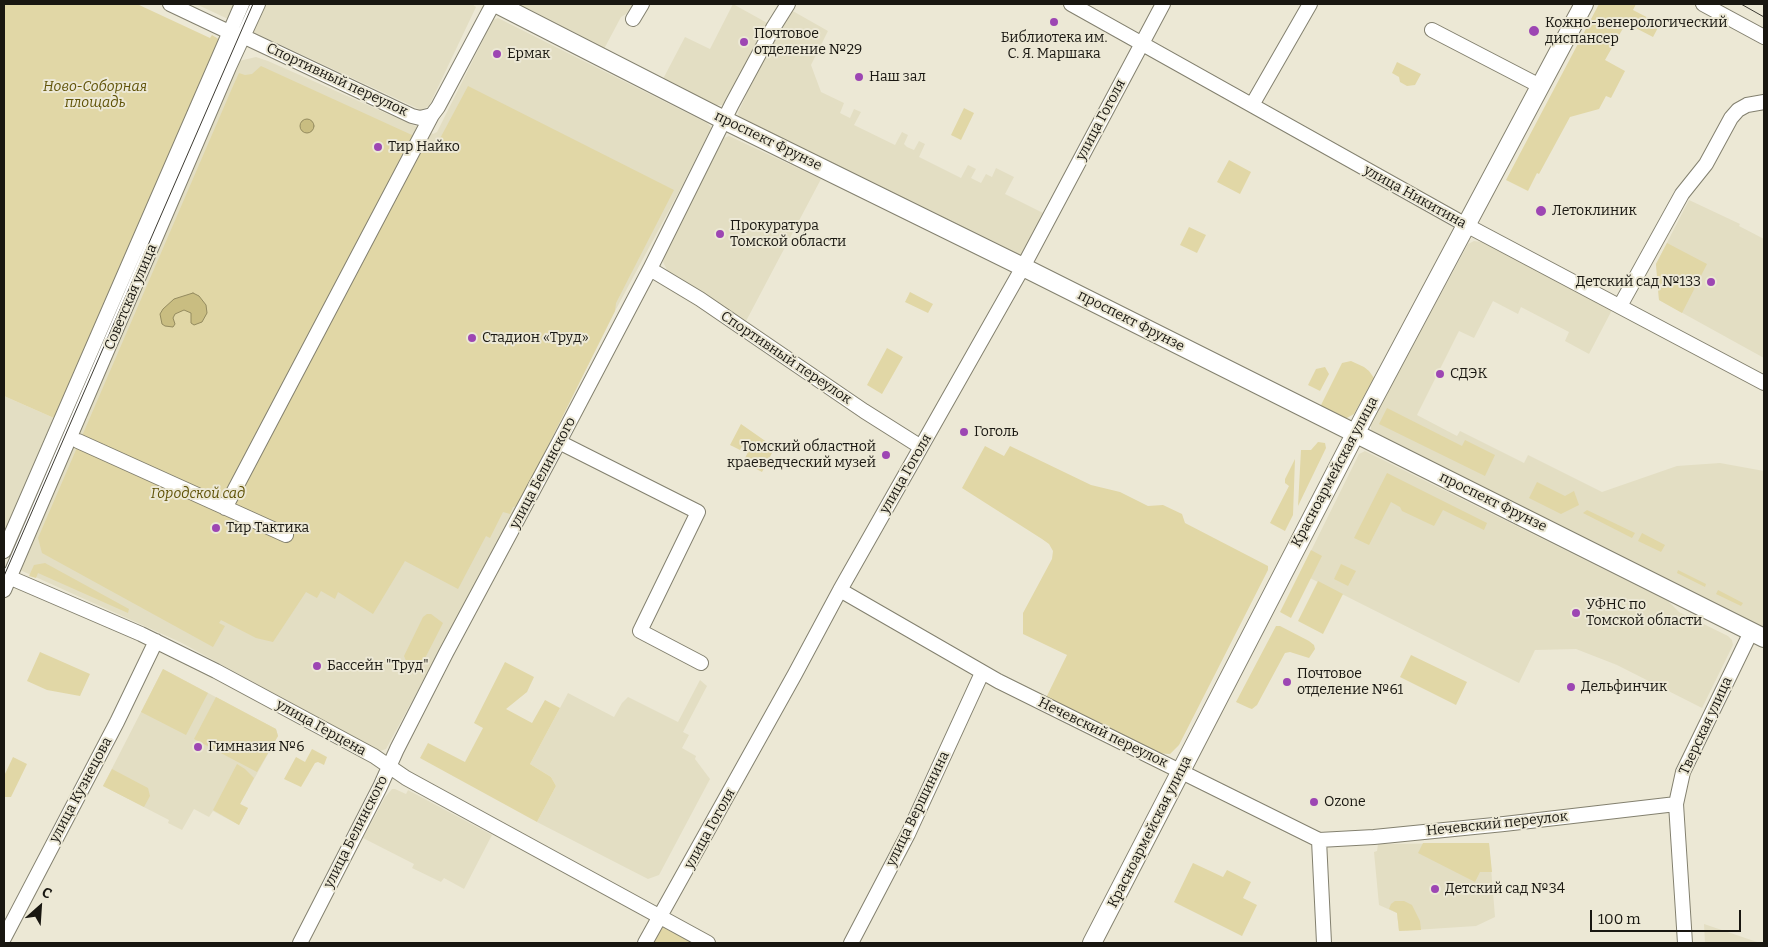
<!DOCTYPE html>
<meta charset="utf-8">
<style>
body{margin:0}
#map{position:relative;width:1768px;height:947px;overflow:hidden;background:#ece8d5;font-family:Bitter,serif}
canvas{display:block}
.frame{position:absolute;inset:0;border:5px solid #191711;pointer-events:none}
.north{position:absolute;left:15px;top:882px;width:50px;height:50px;-webkit-text-stroke:4px #ece8d5;paint-order:stroke;rotate:26deg;font-size:14px;font-weight:700;line-height:20px;text-align:center;color:#191711}
.north::after{content:'';display:block;margin:auto;width:18px;height:22px;background:#191711;clip-path:polygon(50% 0,100% 100%,50% 72%,0 100%)}
.scale{position:absolute;left:1590px;top:910px;width:151px;height:22px;box-sizing:border-box;border:2px solid #191711;border-top:0;padding-left:6px;font-size:15px;line-height:18px;white-space:nowrap;color:#191711;-webkit-text-stroke:4px #ece8d5;paint-order:stroke}
</style>
<div id="map">
<canvas width="1768" height="947"></canvas>
<div class="frame"></div>
<div class="north">С</div>
<div class="scale">100 m</div>
</div>
<script>
const c = document.querySelector('canvas').getContext('2d');
c.lineJoin = 'round';
function fill(path, color) {
  c.fillStyle = color;
  c.fill(path, 'evenodd');
}
function toPath(rows) {
  const path = new Path2D();
  for (const r of rows) {
    if (r.length === 3) {
      path.moveTo(r[0] + r[2], r[1]);
      path.arc(r[0], r[1], r[2], 0, 2 * Math.PI);
      continue;
    }
    path.moveTo(r[0], r[1]);
    for (let i = 2; i < r.length; i += 2) path.lineTo(r[i], r[i + 1]);
  }
  return path;
}
function strokePath(path, color, width, dash) {
  c.strokeStyle = color;
  c.lineWidth = width;
  c.lineCap = dash ? 'butt' : 'round';
  c.setLineDash(dash || []);
  c.stroke(path);
}
function drawText(font, color, halo, rows, align = 'center') {
  c.font = font + ' Bitter,serif';
  c.lineWidth = 4;
  c.setLineDash([]);
  c.textBaseline = 'middle';
  c.strokeStyle = halo;
  c.fillStyle = color;
  for (const [text, x, y, turn = 0] of rows) {
    c.save();
    c.translate(x, y);
    c.rotate((+turn || 0) * Math.PI / 180);
    c.textAlign = isNaN(turn) ? turn : align;
    if (halo) c.strokeText(text, 0, 0);
    c.fillText(text, 0, 0);
    c.restore();
  }
}
fill(toPath([
 [196,4,239,4,228,19],
 [260,4,472,4,476,7,429,106,421,110,251,31],
 [516,4,633,4,626,14,621,17,604,49],
 [733,4,769,24,728,100,723,105,716,105,663,79,685,37,710,49],
 [791,10,828,31,811,65,821,92,844,103,840,113,850,118,854,109,861,112,854,125,895,145,902,132,908,135,904,144,907,147,914,150,919,141,925,144,919,157,961,178,968,165,976,169,971,178,981,183,986,174,992,177,996,168,1014,177,1005,194,1045,214,1022,256,739,117,738,113,747,93,778,30],
 [498,18,707,123,711,127,711,129,681,188,615,311,518,506,386,749,380,751,180,642,20,570,230,83,228,79,239,61,256,57,268,61,433,134,437,132,493,20],
 [729,136,821,179,745,323,668,272,663,262,666,250,724,138],
 [1689,200,1740,224,1739,226,1764,239,1764,358,1659,300,1656,264],
 [1474,241,1482,242,1612,310,1589,354,1565,341,1569,332,1521,307,1518,314,1493,301,1474,338,1459,331,1417,415,1457,436,1460,431,1524,463,1528,455,1602,492,1677,466,1720,463,1764,471,1764,629,1374,434,1371,430,1371,423,1468,244],
 [4,396,54,418,4,535],
 [1365,451,1668,601,1679,612,1728,636,1732,640,1733,645,1702,708,1617,665,1576,649,1535,650,1519,683,1300,573,1359,454],
 [163,669,276,729,278,736,240,804,248,808,239,825,213,811,209,817,194,809,182,830,168,823,169,820,103,786],
 [700,680,707,686,683,732,689,735,682,748,696,756,695,759,710,779,659,875,648,879,537,822,556,786,551,777,530,764,568,693,614,717,622,703,628,697,678,722],
 [392,789,395,789,406,794,408,790,492,835,464,889,444,878,441,882,412,868,414,864,363,838,385,797],
 [1489,843,1495,917,1476,926,1399,931,1397,913,1379,905,1374,852,1377,851,1378,844],
 [1704,924,1760,943,1705,943]
]), '#e3dec3');
fill(toPath([
 [4,4,137,4,210,38,212,35,220,40,211,64,208,64,54,418,4,396],
 [1599,4,1636,4,1633,10,1660,24,1653,37,1626,23,1605,60,1625,71,1611,98,1606,96,1599,109,1570,117,1539,174,1537,173,1528,191,1506,180],
 [1397,62,1421,74,1415,85,1407,86,1400,82,1399,77,1392,73],
 [261,66,436,146,468,86,674,190,616,303,615,311,518,506,513,507,510,514,503,512,490,538,486,536,458,589,405,561,373,614,338,592,335,599,321,591,317,598,306,592,273,642,256,638,221,620,219,623,225,626,213,647,42,553,38,538,233,86,239,73,245,75,252,74],
 [964,108,974,113,961,140,951,135],
 [1229,160,1251,172,1240,194,1217,182],
 [1189,227,1206,235,1197,253,1180,245],
 [1667,243,1707,264,1682,313,1659,300,1656,264],
 [910,292,933,304,928,313,905,302],
 [887,348,903,357,882,394,867,385],
 [1351,361,1364,367,1369,371,1374,378,1354,414,1345,419,1320,407,1342,363],
 [1325,367,1329,374,1320,391,1308,385,1316,369],
 [1387,408,1462,446,1465,440,1495,455,1485,476,1379,424],
 [741,424,771,445,773,451,762,472,743,462,749,450,742,446,740,450,730,445],
 [1318,442,1325,443,1326,448,1298,506,1301,450,1311,450],
 [985,446,1004,456,1010,446,1091,485,1120,492,1148,506,1163,505,1182,514,1185,523,1268,566,1268,570,1179,745,1170,754,1154,753,1045,700,1067,655,1023,634,1023,613,1052,559,1053,551,1049,544,1042,539,962,488],
 [1295,459,1293,515,1285,531,1270,523,1289,486,1285,483,1285,479],
 [1387,473,1487,523,1484,530,1443,510,1434,526,1402,511,1400,507,1391,502,1369,545,1354,538],
 [1537,482,1565,496,1574,491,1579,505,1561,514,1529,498],
 [1587,510,1635,533,1632,538,1583,513],
 [1642,533,1665,545,1661,552,1638,541],
 [1311,550,1322,556,1291,618,1280,612],
 [45,563,129,609,128,613,38,573,36,578,29,576,34,565],
 [1341,564,1356,571,1348,586,1334,579],
 [1678,570,1706,584,1705,587,1677,573],
 [1318,581,1343,594,1323,634,1298,621],
 [1718,590,1743,603,1741,606,1716,594],
 [427,614,431,614,443,623,420,668,407,663,404,656,423,617],
 [1276,626,1280,626,1309,641,1314,645,1315,649,1309,658,1290,652,1285,653,1257,705,1252,709,1249,708,1236,702],
 [40,652,90,674,80,696,47,690,27,681],
 [1411,655,1467,682,1456,705,1400,677],
 [505,662,534,677,527,692,506,709,532,723,545,700,560,708,530,764,551,777,556,786,537,822,420,758,428,743,465,762,483,728,474,723],
 [163,669,208,693,186,735,141,712],
 [216,697,276,729,278,736,257,772,194,739],
 [312,749,327,757,324,765,318,762,315,763,301,787,284,779,296,757,305,762],
 [13,757,27,764,11,797,4,797,4,776],
 [237,764,245,769,254,778,240,804,248,808,239,825,213,810],
 [112,769,148,788,150,796,144,807,103,786],
 [1423,843,1489,843,1492,872,1480,872,1475,882,1418,853],
 [1193,863,1223,877,1227,870,1251,882,1243,898,1257,905,1242,936,1174,902],
 [1395,901,1404,901,1412,905,1420,921,1421,930,1399,931,1397,913,1389,909,1391,904],
 [661,927,664,928,693,943,649,943]
]), '#e1d7a6');
const water = toPath([
 [307,126,7],
 [193,293,199,296,206,305,207,313,202,322,194,325,191,323,191,313,184,310,175,314,173,318,175,324,173,327,165,326,162,324,160,314,163,309,174,299,193,293]
]);
fill(water, '#c9bd81');
strokePath(water, '#948b5f', 1);
const minor = toPath([
 [170,4,229,32,249,39,412,116,420,118,432,115],
 [1071,4,1466,225,1764,383],
 [1703,4,1764,37],
 [633,19,642,4],
 [1432,30,1540,86],
 [1252,105,1310,4],
 [650,269,700,299,864,411,921,447],
 [1620,306,1682,194,1706,164,1731,118,1738,110,1747,105,1764,102],
 [78,441,286,535],
 [559,442,698,512,640,631,701,663],
 [225,508,432,115,438,107,493,4],
 [4,551,242,4],
 [4,575,141,634,216,671,374,756,406,778,708,943],
 [4,590,229,67,258,4],
 [840,590,998,681,1319,840,1374,837,1504,824,1676,804],
 [1319,840,1324,943],
 [4,938,117,722,156,641],
 [300,943,380,787,397,749,446,653,559,442,650,269,732,104,773,28,788,4],
 [645,943,795,674,840,590,1023,267,1163,4],
 [851,943,908,834,982,673],
 [1685,943,1676,804,1683,772,1751,632]
]);
const major = toPath([
 [497,4,724,120,1023,267,1764,638],
 [1092,943,1365,415,1584,4]
]);
strokePath(minor, '#83806f', 16);
strokePath(major, '#83806f', 20);
strokePath(minor, '#fff', 14);
strokePath(major, '#fff', 18);
strokePath(toPath([
 [1741,4,1764,17],
 [4,576,253,4]
]), '#3c3a32', 1);
for (const [x, y, r, color] of [
 [1054,22,5,"#9d46b3"],
 [1534,31,6,"#9d46b3"],
 [744,42,5,"#9d46b3"],
 [497,54,5,"#9d46b3"],
 [859,77,5,"#9d46b3"],
 [378,147,5,"#9d46b3"],
 [1541,211,6,"#9d46b3"],
 [720,234,5,"#9d46b3"],
 [1711,282,5,"#9d46b3"],
 [472,338,5,"#9d46b3"],
 [1440,374,5,"#9d46b3"],
 [964,432,5,"#9d46b3"],
 [886,455,5,"#9d46b3"],
 [216,528,5,"#9d46b3"],
 [1576,613,5,"#9d46b3"],
 [317,666,5,"#9d46b3"],
 [1287,682,5,"#9d46b3"],
 [1571,687,5,"#9d46b3"],
 [198,747,5,"#9d46b3"],
 [1314,802,5,"#9d46b3"],
 [1435,889,5,"#9d46b3"]
]) {
  const dot = new Path2D();
  dot.arc(x, y, r, 0, 2 * Math.PI);
  c.fillStyle = color;
  c.fill(dot);
  strokePath(dot, '#ece8d5', 2);
}
drawText('14px', '#191711', '#ece8d5', [
 ["Кожно-венерологический",1545,23],
 ["диспансер",1545,39],
 ["Почтовое",754,34],
 ["отделение №29",754,50],
 ["Библиотека им.",1054,38,"center"],
 ["С. Я. Маршака",1054,54,"center"],
 ["Ермак",507,54],
 ["Наш зал",869,77],
 ["Тир Найко",388,147],
 ["Летоклиник",1552,211],
 ["Прокуратура",730,226],
 ["Томской области",730,242],
 ["Детский сад №133",1701,282,"right"],
 ["Стадион «Труд»",482,338],
 ["СДЭК",1450,374],
 ["Гоголь",974,432],
 ["Томский областной",876,447,"right"],
 ["краеведческий музей",876,463,"right"],
 ["Тир Тактика",226,528],
 ["УФНС по",1586,605],
 ["Томской области",1586,621],
 ["Бассейн \"Труд\"",327,666],
 ["Почтовое",1297,674],
 ["отделение №61",1297,690],
 ["Дельфинчик",1581,687],
 ["Гимназия №6",208,747],
 ["Ozone",1324,802],
 ["Детский сад №34",1445,889]
], 'left');
drawText('14px', '#191711', '#ece8d5', [
 ["Спортивный переулок",337,80,25],
 ["улица Гоголя",1101,120,-62],
 ["проспект Фрунзе",768,141,26],
 ["улица Никитина",1415,197,29],
 ["Советская улица",131,297,-67],
 ["проспект Фрунзе",1131,321,27],
 ["Спортивный переулок",786,358,34],
 ["Красноармейская улица",1335,472,-62],
 ["улица Белинского",543,473,-62],
 ["улица Гоголя",906,474,-60],
 ["проспект Фрунзе",1493,502,26],
 ["Тверская улица",1706,726,-65],
 ["улица Герцена",321,728,29],
 ["Нечевский переулок",1103,733,26],
 ["улица Кузнецова",81,790,-62],
 ["улица Вершинина",918,809,-64],
 ["Нечевский переулок",1497,824,-6],
 ["улица Гоголя",710,829,-61],
 ["улица Белинского",356,832,-63],
 ["Красноармейская улица",1150,832,-63]
]);
drawText('italic 14px', '#605308', '#ece8d5', [
 ["Ново-Соборная",95,87],
 ["площадь",95,103],
 ["Городской сад",198,494]
]);
</script>
